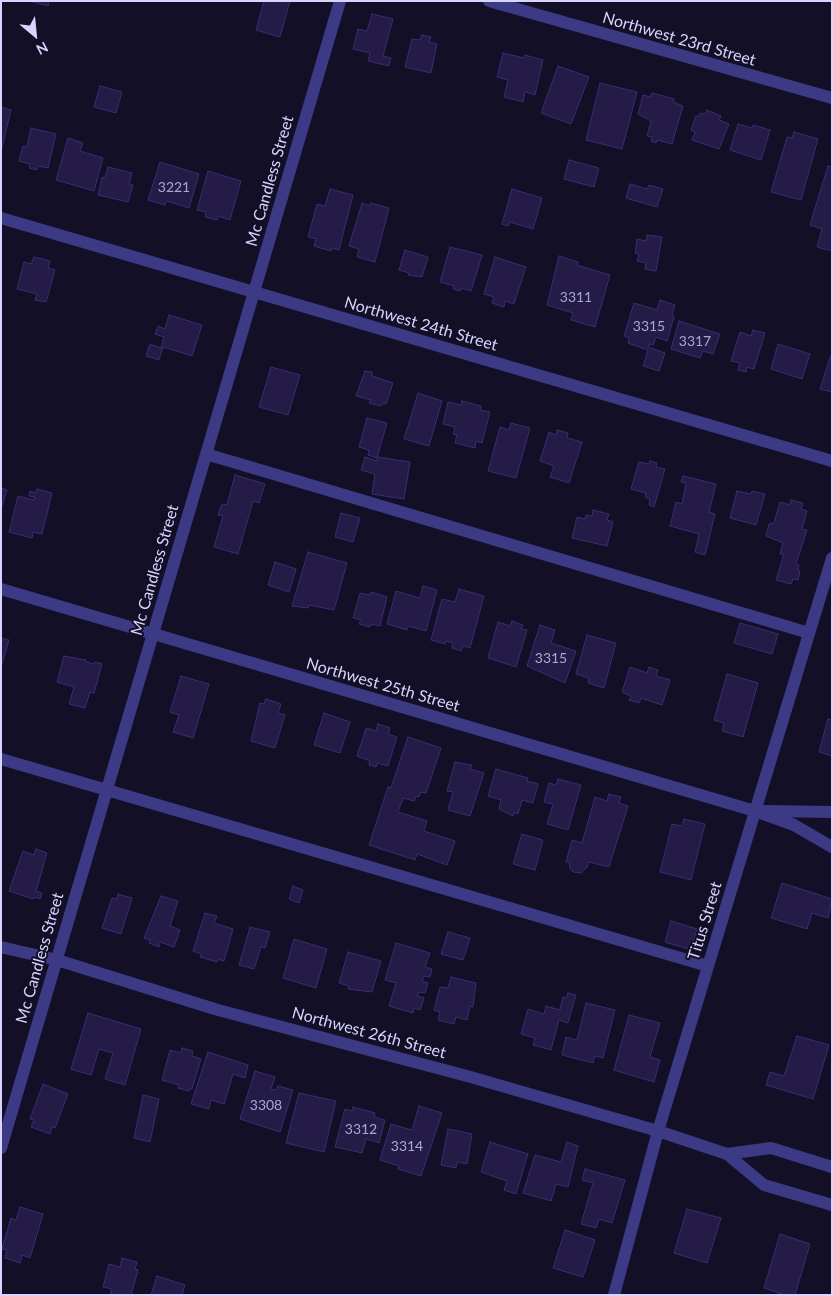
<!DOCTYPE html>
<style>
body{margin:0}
#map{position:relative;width:833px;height:1296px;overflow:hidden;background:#130f26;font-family:Lato,sans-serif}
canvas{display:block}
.frame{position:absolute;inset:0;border:2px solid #d9d4ff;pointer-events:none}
.north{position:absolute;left:10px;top:10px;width:50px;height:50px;-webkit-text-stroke:4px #130f26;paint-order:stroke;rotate:152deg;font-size:14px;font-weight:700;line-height:20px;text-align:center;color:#d9d4ff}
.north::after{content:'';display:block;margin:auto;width:18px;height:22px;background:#d9d4ff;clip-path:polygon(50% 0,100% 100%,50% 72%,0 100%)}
</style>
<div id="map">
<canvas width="833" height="1296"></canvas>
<div class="frame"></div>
<div class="north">N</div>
</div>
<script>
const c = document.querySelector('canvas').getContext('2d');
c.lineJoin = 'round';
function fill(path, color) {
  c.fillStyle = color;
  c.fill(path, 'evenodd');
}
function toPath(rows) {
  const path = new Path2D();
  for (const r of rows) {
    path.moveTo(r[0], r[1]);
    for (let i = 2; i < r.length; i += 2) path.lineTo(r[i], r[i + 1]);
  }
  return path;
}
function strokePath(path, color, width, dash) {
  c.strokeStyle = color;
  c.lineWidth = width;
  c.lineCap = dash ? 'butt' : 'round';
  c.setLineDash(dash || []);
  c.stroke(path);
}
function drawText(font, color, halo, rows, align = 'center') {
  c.font = font + ' Lato,sans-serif';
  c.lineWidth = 4;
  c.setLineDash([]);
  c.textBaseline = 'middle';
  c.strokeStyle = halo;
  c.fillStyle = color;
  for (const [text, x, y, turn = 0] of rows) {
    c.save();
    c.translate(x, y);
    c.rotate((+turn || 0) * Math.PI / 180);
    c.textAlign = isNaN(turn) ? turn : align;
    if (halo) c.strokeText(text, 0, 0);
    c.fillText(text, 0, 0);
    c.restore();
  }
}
const building = toPath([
 [30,1,49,1,48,6,30,1],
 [264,1,290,1,280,37,256,30,264,1],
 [372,14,393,19,383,56,391,58,389,66,368,61,370,53,353,49,358,29,367,31,372,14],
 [422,35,431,37,429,42,437,44,431,73,405,67,412,39,420,40,422,35],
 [503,53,524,58,525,55,543,60,535,95,525,92,523,102,504,97,508,80,497,77,503,53],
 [558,66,589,77,571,124,541,113,558,66],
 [600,83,637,92,622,149,586,140,600,83],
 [100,86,122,92,116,113,94,107,100,86],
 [652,93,674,99,673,102,683,106,672,144,657,140,656,143,651,141,652,137,647,136,651,121,638,114,643,95,650,97,652,93],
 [1,107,11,110,1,152,1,107],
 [707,110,721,116,719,120,729,124,719,149,692,140,695,132,691,130,696,116,699,116,700,113,705,114,707,110],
 [738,124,752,128,753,125,770,130,761,160,730,150,738,124],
 [31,128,56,134,48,168,38,166,37,170,29,168,30,164,19,161,23,146,27,147,31,128],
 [794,132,818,139,801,200,771,192,787,137,792,138,794,132],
 [68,138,83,143,80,151,103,158,94,191,56,180,68,138],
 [569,160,599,168,594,187,564,179,569,160],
 [160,162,199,174,189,208,167,201,165,205,148,200,160,162],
 [828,166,832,167,832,251,817,247,822,229,810,225,828,166],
 [108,167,132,173,129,184,133,185,128,202,98,195,102,177,105,178,108,167],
 [208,171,241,181,230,220,218,216,217,220,205,217,206,212,197,210,208,171],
 [630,184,647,189,649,185,663,189,657,207,626,198,630,184],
 [330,189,353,195,339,250,331,248,331,251,314,246,316,239,308,237,317,204,325,206,330,189],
 [512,189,542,198,533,229,510,222,508,226,502,224,512,189],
 [362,203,370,206,371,203,389,208,375,262,357,257,359,249,349,246,362,203],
 [647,235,662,237,656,271,645,269,646,263,637,261,639,254,635,253,637,239,646,241,647,235],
 [450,247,482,255,471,291,461,288,460,291,453,289,454,286,440,282,450,247],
 [405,250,428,257,422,277,408,275,409,273,399,270,405,250],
 [559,256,578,262,577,265,610,275,595,327,571,320,573,313,547,305,559,256],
 [34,257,50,261,48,268,55,270,46,302,35,300,37,294,17,289,24,262,31,264,34,257],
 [495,257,526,267,514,304,505,301,504,307,492,303,494,297,484,294,495,257],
 [660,300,675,305,672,314,674,317,667,341,656,337,653,345,649,344,648,347,665,353,659,371,643,366,648,350,628,343,629,338,624,336,634,303,657,310,660,300],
 [169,315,202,325,192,356,163,347,159,360,146,356,150,344,161,348,164,337,155,334,158,326,165,329,169,315],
 [679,321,720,334,713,354,703,351,700,358,671,349,679,321],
 [753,330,765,333,754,369,747,367,746,372,738,370,740,363,731,361,740,332,751,336,753,330],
 [778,344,810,354,802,379,771,369,778,344],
 [832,352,832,392,820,389,832,352],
 [271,367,300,375,288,415,259,407,271,367],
 [365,371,372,372,372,376,393,383,386,404,383,403,381,406,369,403,371,400,356,396,365,371],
 [418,393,442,401,429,446,404,439,418,393],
 [462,401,481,406,480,410,490,412,482,443,476,441,475,448,455,443,457,435,453,434,455,427,443,424,448,402,461,405,462,401],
 [367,418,387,423,377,458,368,455,369,450,359,447,367,418],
 [511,423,530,428,516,478,488,471,500,427,509,430,511,423],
 [557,430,568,433,567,438,582,442,569,483,550,477,554,466,540,461,549,432,556,435,557,430],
 [365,457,377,461,378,457,410,462,404,499,372,494,375,474,361,470,365,457],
 [650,461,657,463,656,467,665,469,654,507,649,505,650,499,645,497,646,493,631,489,639,462,649,464,650,461],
 [235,475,265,484,259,503,253,501,238,554,214,547,223,516,218,515,222,504,227,505,235,475],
 [683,476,716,484,709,512,715,514,705,555,695,552,699,534,670,526,676,502,682,504,686,483,681,482,683,476],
 [1,488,7,490,1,509,1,488],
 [37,489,52,493,42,534,33,532,32,538,9,532,18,496,34,500,35,497,29,496,30,491,36,493,37,489],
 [737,491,751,494,752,491,765,494,756,525,730,518,737,491],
 [791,500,803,503,801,509,807,511,802,529,807,530,796,564,799,565,798,570,800,571,798,580,793,579,791,584,776,580,784,554,780,554,783,543,766,536,769,524,774,523,780,502,790,505,791,500],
 [593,510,609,514,607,520,613,522,607,546,572,538,577,517,585,519,586,515,592,516,593,510],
 [341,513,360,518,353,542,335,537,341,513],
 [308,552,347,563,334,610,309,605,308,608,292,606,308,552],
 [275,562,296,569,289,592,268,585,275,562],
 [423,586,437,590,426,631,408,626,407,630,387,624,396,591,420,598,423,586],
 [459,589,484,596,470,648,463,646,461,651,452,648,453,643,446,641,445,644,431,640,442,599,455,602,459,589],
 [371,592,387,597,380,626,371,624,370,627,359,624,361,620,353,618,360,593,370,595,371,592],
 [512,621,523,625,521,629,527,630,516,667,488,658,498,622,510,626,512,621],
 [740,623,778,634,772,654,734,643,740,623],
 [540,625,555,630,551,643,576,651,565,683,527,666,540,625],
 [587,635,616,643,604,688,588,683,589,678,576,674,587,635],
 [1,638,9,640,1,667,1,638],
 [64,656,86,660,86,662,94,664,95,662,102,664,94,693,90,692,85,708,69,704,74,687,57,682,64,656],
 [630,667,647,673,649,667,658,670,656,676,670,680,662,705,641,698,639,703,629,700,631,696,622,692,630,667],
 [727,674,758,683,743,737,722,731,724,723,714,720,727,674],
 [181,676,209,684,193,738,173,732,179,715,170,712,181,676],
 [266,699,281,704,278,713,285,715,275,748,251,741,260,703,264,704,266,699],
 [324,713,350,722,340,753,314,745,324,713],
 [828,719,832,720,832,756,819,752,828,719],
 [378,724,390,728,388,734,397,737,388,766,377,763,376,767,369,765,370,761,357,756,366,728,376,731,378,724],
 [408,737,441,748,426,793,421,792,419,797,416,796,414,801,403,798,398,812,427,821,424,831,455,841,447,865,417,854,415,860,369,845,388,787,391,788,408,737],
 [455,762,472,765,470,769,484,773,470,816,448,810,453,792,447,791,455,762],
 [496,769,528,778,527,781,538,784,533,803,522,800,518,814,514,812,513,816,499,809,501,800,488,796,496,769],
 [558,779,581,785,568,830,547,824,553,804,544,802,549,783,556,785,558,779],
 [609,794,621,797,619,803,628,806,609,867,589,862,587,867,581,873,573,872,570,869,569,862,566,862,572,840,582,843,595,797,607,801,609,794],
 [684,819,705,824,691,880,660,872,672,824,682,826,684,819],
 [522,834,543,840,535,870,513,864,522,834],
 [36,849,47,853,36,891,42,893,40,899,34,897,33,899,9,891,23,851,34,855,36,849],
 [782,883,832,899,828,918,812,913,807,929,771,918,782,883],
 [293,886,303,890,299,903,289,899,293,886],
 [118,894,132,898,121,934,102,928,112,898,117,899,118,894],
 [161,896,178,901,170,926,180,930,174,947,160,942,159,947,149,943,150,940,144,938,161,896],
 [205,913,217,916,214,923,233,929,224,961,218,959,217,962,200,957,201,954,193,951,205,913],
 [671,921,697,929,691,950,665,942,671,921],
 [250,927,270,932,265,948,261,947,254,969,239,965,250,927],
 [448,932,470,938,463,960,441,954,448,932],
 [294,939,327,949,316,988,283,978,294,939],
 [396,943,430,953,425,967,432,969,430,977,424,976,422,981,428,983,425,993,419,992,417,996,424,998,420,1010,414,1008,413,1013,389,1006,396,983,385,980,396,943],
 [348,952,381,961,372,992,348,989,349,986,339,983,348,952],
 [451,977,476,983,473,1007,470,1006,467,1020,456,1017,454,1024,438,1020,440,1012,434,1010,440,987,448,988,451,977],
 [568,993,576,995,568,1023,559,1020,551,1050,533,1045,535,1038,521,1034,528,1009,544,1014,546,1006,560,1010,563,997,567,998,568,993],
 [586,1003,615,1010,603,1058,595,1056,593,1063,562,1055,566,1037,577,1040,586,1003],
 [88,1013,141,1029,125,1085,105,1079,113,1053,99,1049,91,1075,71,1069,88,1013],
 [629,1015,660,1023,650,1057,660,1060,654,1082,614,1070,629,1015],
 [797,1036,829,1045,813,1099,766,1085,770,1072,784,1076,797,1036],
 [182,1048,193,1051,192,1056,201,1059,192,1089,190,1088,189,1091,178,1088,179,1085,162,1080,170,1050,181,1053,182,1048],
 [208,1052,248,1065,245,1078,233,1074,224,1104,211,1100,209,1109,191,1104,208,1052],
 [255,1071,275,1077,271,1089,276,1090,278,1086,293,1090,280,1132,240,1119,255,1071],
 [43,1084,68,1094,55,1128,52,1127,50,1134,31,1127,34,1120,30,1119,43,1084],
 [299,1093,336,1101,324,1152,286,1143,299,1093],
 [143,1095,159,1099,150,1142,134,1138,143,1095],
 [419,1106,442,1113,421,1176,398,1169,399,1166,380,1160,391,1124,412,1130,419,1106],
 [353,1107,375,1113,374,1117,385,1120,379,1143,366,1139,362,1153,335,1147,345,1109,352,1111,353,1107],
 [448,1129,472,1134,467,1164,457,1162,456,1168,441,1165,448,1129],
 [490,1142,528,1154,516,1194,504,1190,507,1181,481,1172,490,1142],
 [567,1142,578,1146,568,1187,556,1184,551,1201,523,1193,535,1155,561,1162,567,1142],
 [585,1169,625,1180,612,1223,599,1219,596,1228,581,1224,593,1183,582,1180,585,1169],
 [20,1207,43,1214,30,1258,22,1255,20,1263,5,1258,7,1250,2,1249,11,1218,16,1220,20,1207],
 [687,1209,721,1218,707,1263,674,1253,687,1209],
 [565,1230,595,1240,583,1277,553,1268,565,1230],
 [780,1234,810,1244,795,1295,785,1295,764,1288,780,1234],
 [122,1258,137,1262,135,1269,138,1270,131,1295,110,1295,112,1289,103,1287,109,1264,120,1267,122,1258],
 [157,1276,185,1285,182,1295,151,1295,157,1276]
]);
fill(building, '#241b47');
strokePath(building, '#3b2d73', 1);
strokePath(toPath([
 [489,1,832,98],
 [1,218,832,461],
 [206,454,809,633],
 [1,589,755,811,794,825,832,847],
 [1,759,708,966],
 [764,811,832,812],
 [1,947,57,960,218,1010,467,1076,658,1131,727,1154,764,1185,832,1205],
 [1,1148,340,1],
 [727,1154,771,1148,832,1167],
 [614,1295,658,1131,832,558]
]), '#3d3a85', 12);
drawText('14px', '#aca6d1', null, [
 ["3221",174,187],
 ["3311",576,297],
 ["3315",649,326],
 ["3317",695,341],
 ["3315",551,658],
 ["3308",266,1105],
 ["3312",361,1129],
 ["3314",407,1146]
]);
drawText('16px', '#d9d4ff', '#130f26', [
 ["Northwest 23rd Street",679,39,16],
 ["Mc Candless Street",270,181,-74],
 ["Northwest 24th Street",421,324,16],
 ["Mc Candless Street",155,570,-74],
 ["Northwest 25th Street",383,685,16],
 ["Titus Street",705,921,-73],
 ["Mc Candless Street",40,958,-74],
 ["Northwest 26th Street",369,1033,15]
]);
</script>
